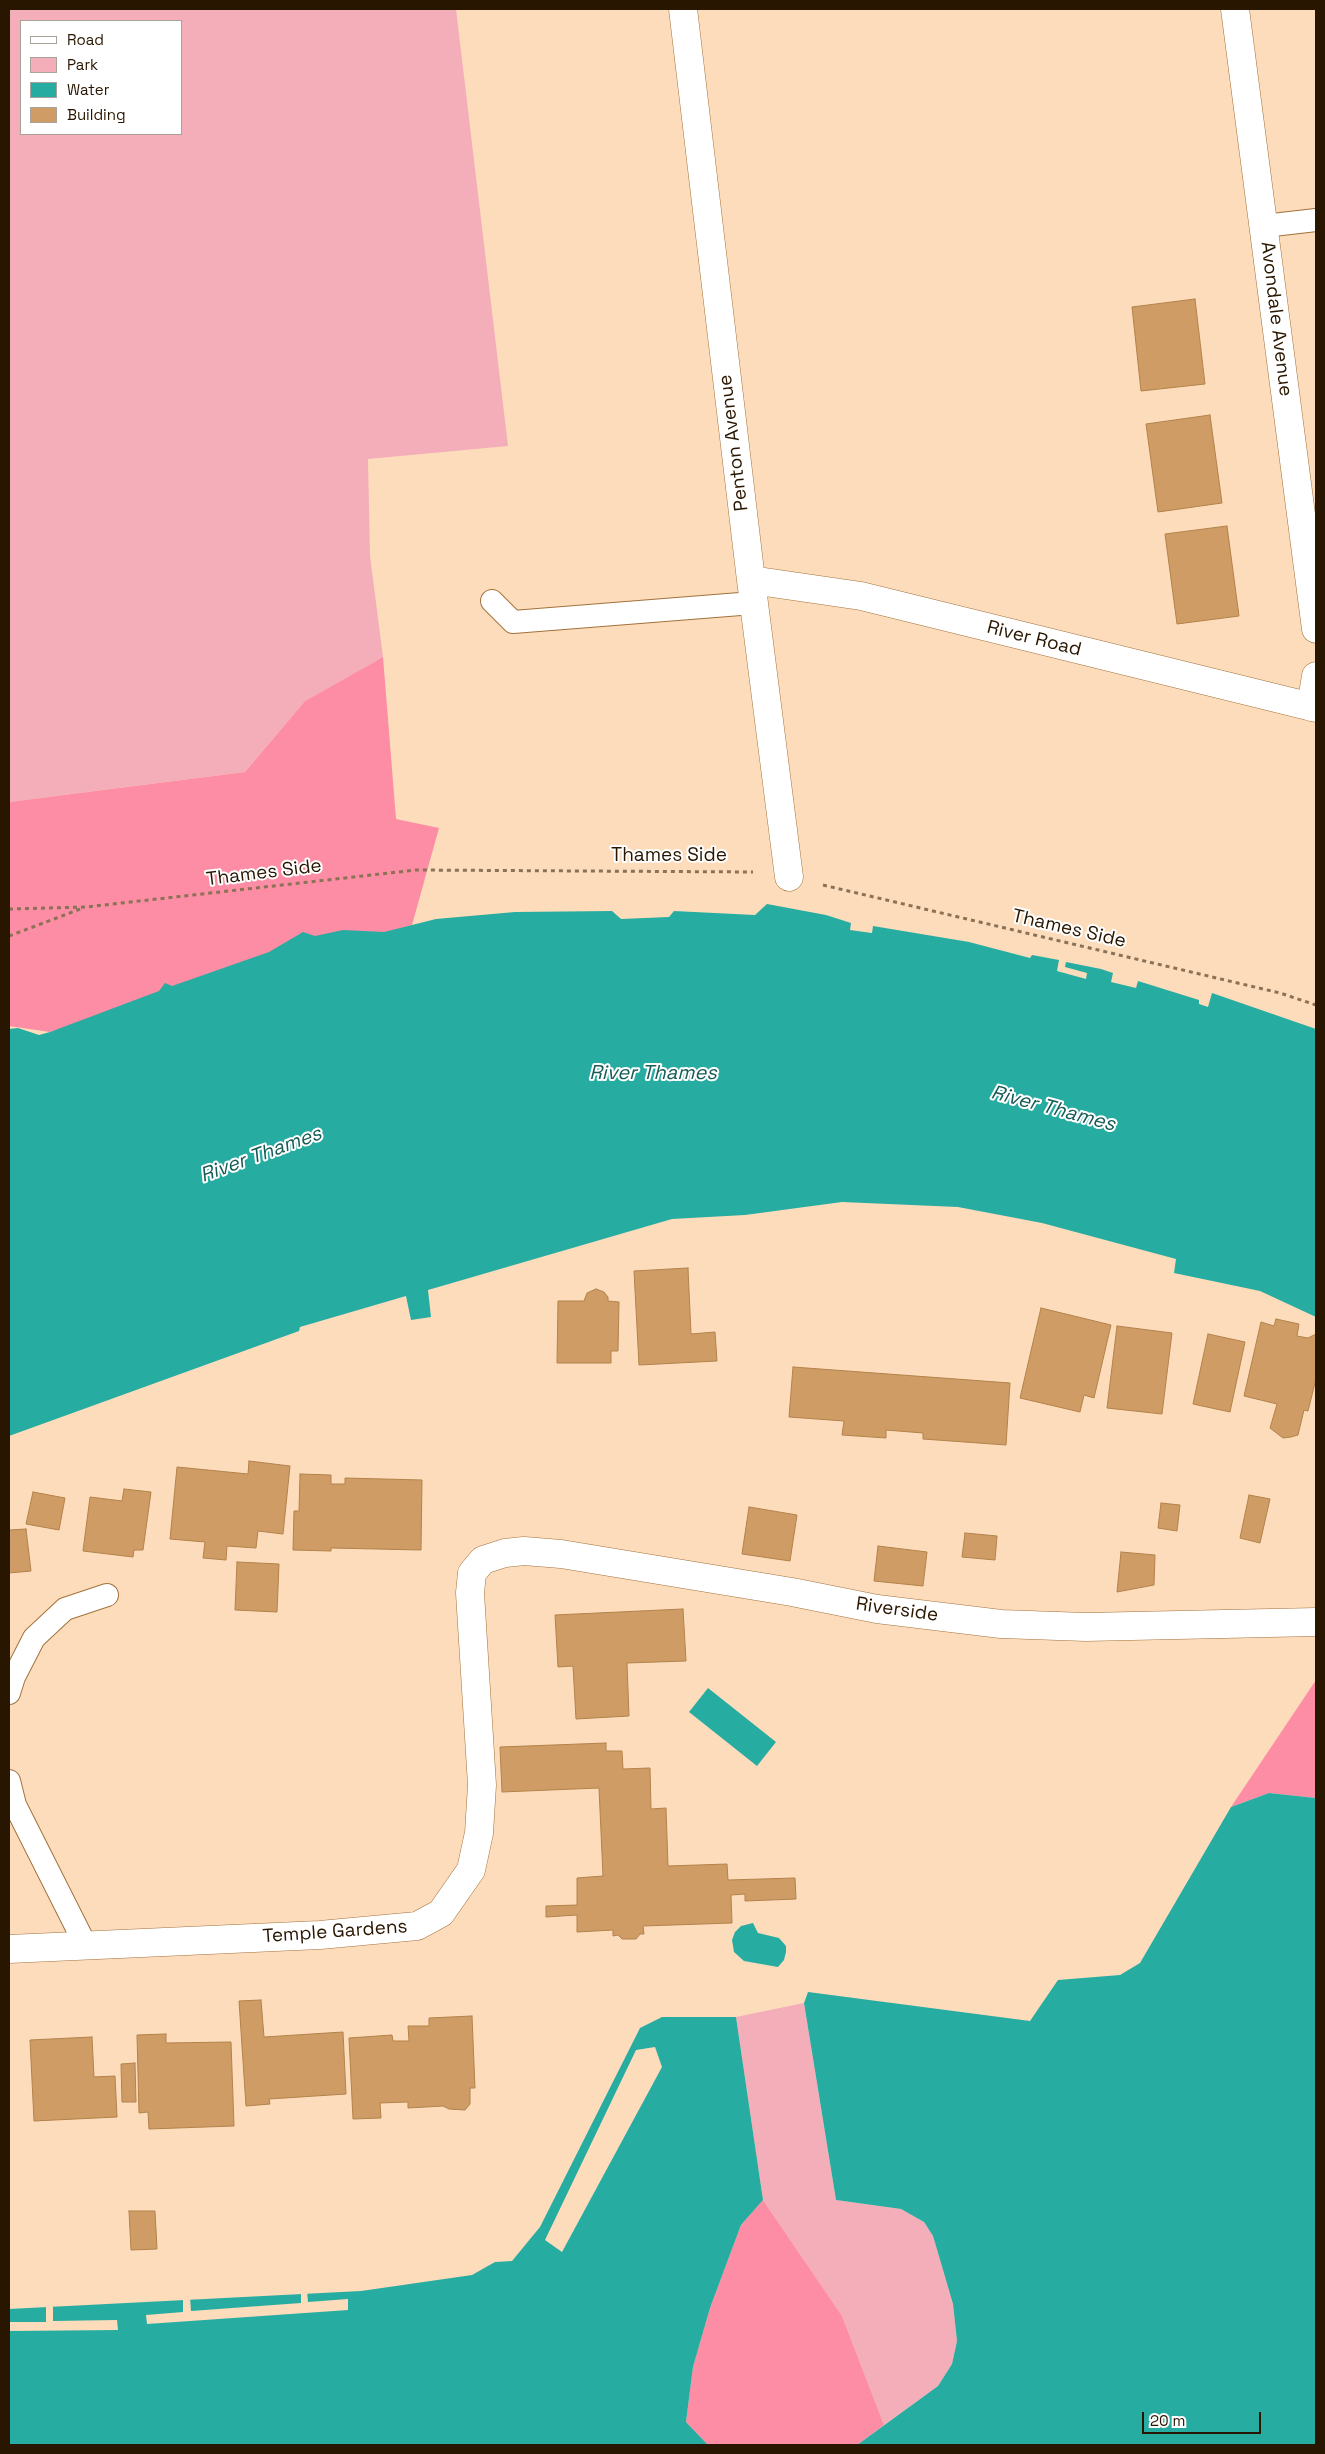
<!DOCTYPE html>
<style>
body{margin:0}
#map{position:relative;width:1325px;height:2454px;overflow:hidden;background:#fddcbb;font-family:"Space Grotesk",sans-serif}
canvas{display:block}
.frame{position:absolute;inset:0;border:10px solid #291601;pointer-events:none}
.legend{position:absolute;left:20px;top:20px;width:162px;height:115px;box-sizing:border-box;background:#fff;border:1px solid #a9a299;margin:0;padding:6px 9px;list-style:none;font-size:15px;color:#291601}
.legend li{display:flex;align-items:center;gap:10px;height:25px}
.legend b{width:25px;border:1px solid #a9a299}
.scale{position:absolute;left:1142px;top:2412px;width:119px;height:22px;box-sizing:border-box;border:2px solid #291601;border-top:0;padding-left:6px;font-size:15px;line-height:18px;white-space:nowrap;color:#291601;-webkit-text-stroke:4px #fff;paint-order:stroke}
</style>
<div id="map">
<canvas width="1325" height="2454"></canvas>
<div class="frame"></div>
<ul class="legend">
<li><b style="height:6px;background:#fff"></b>Road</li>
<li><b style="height:14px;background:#f4aeba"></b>Park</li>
<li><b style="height:14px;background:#27aca2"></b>Water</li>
<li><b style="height:14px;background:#cf9c65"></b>Building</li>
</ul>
<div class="scale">20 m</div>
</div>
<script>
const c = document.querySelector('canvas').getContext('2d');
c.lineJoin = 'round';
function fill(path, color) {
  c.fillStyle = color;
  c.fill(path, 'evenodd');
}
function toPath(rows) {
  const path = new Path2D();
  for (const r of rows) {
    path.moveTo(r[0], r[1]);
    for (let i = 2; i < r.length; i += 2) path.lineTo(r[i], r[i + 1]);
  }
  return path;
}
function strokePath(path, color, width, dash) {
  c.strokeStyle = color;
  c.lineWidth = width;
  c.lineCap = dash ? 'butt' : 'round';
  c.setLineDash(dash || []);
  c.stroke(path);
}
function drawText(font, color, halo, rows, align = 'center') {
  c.font = font + ' "Space Grotesk",sans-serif';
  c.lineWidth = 4;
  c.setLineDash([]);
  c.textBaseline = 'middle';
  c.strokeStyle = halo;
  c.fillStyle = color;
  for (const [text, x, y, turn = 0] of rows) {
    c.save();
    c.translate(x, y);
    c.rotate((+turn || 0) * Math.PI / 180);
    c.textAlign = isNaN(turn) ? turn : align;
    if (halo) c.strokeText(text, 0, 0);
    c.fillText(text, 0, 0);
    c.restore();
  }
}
fill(toPath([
 [9,9,456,9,508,446,368,459,370,556,383,657,305,701,245,772,9,802],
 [21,21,181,21,181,134,21,134],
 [804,2003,836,2200,901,2209,924,2222,933,2236,953,2304,957,2341,952,2364,938,2386,884,2425,842,2316,763,2200,736,2017]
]), '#f4aeba');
fill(toPath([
 [383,657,396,819,439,828,412,925,50,1032,9,1026,9,802,245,772,305,701],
 [1316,1680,1316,1798,1269,1793,1231,1807],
 [763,2200,842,2316,884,2425,857,2445,708,2445,686,2422,693,2367,710,2308,741,2225]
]), '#fc8da4');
fill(toPath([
 [767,904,826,915,851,923,850,930,872,933,873,926,969,942,1030,958,1032,955,1059,960,1057,971,1086,979,1087,973,1065,967,1066,962,1101,969,1113,973,1111,982,1136,988,1138,981,1199,1000,1199,1004,1208,1007,1212,993,1316,1029,1316,1317,1260,1291,1174,1273,1176,1259,1042,1223,958,1207,842,1202,745,1215,672,1219,428,1290,431,1317,411,1320,406,1296,300,1327,299,1331,9,1436,9,1029,18,1028,39,1035,50,1032,159,991,165,983,172,986,269,952,303,932,315,936,343,930,384,932,436,919,515,912,612,911,621,919,669,917,674,911,755,915],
 [708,1688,776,1742,757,1766,689,1712],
 [1269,1793,1316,1798,1316,2445,857,2445,938,2386,952,2364,957,2341,953,2304,933,2236,924,2222,901,2209,836,2200,804,2003,808,1992,1030,2021,1058,1980,1120,1975,1140,1963,1231,1807],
 [753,1923,758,1933,779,1938,786,1946,786,1952,784,1960,778,1967,744,1961,734,1952,732,1940,735,1932,741,1926],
 [662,2017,736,2017,763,2200,741,2225,710,2308,693,2367,686,2422,708,2445,9,2445,9,2309,361,2291,472,2275,495,2262,512,2261,540,2227,640,2028]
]), '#27aca2');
fill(toPath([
 [655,2047,662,2067,562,2252,545,2240,636,2050],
 [301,2291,307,2291,308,2302,348,2299,348,2310,147,2324,146,2315,183,2312,183,2297,190,2297,191,2311,301,2303],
 [46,2304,53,2304,53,2321,117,2320,118,2330,9,2331,9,2322,46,2322]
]), '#fddcbb');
const building = toPath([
 [1195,299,1205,384,1141,391,1132,307,1195,299],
 [1210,415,1222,503,1158,512,1146,424,1210,415],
 [1227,526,1239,616,1177,624,1165,534,1227,526],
 [688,1268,691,1334,715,1332,717,1361,639,1365,634,1271,688,1268],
 [596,1289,604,1292,608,1297,608,1301,619,1302,618,1351,611,1351,611,1363,557,1363,558,1301,584,1301,587,1293,596,1289],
 [1041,1308,1111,1325,1094,1398,1084,1395,1080,1412,1020,1398,1041,1308],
 [1276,1319,1299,1324,1297,1336,1308,1338,1316,1334,1316,1379,1308,1411,1304,1410,1298,1435,1291,1437,1283,1438,1270,1428,1277,1404,1244,1396,1261,1322,1274,1326,1276,1319],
 [1117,1326,1172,1333,1162,1414,1107,1408,1117,1326],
 [1208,1334,1245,1342,1230,1412,1193,1404,1208,1334],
 [793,1367,1010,1383,1006,1445,923,1439,923,1433,886,1430,886,1438,842,1435,844,1421,789,1417,793,1367],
 [249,1461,290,1466,283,1534,258,1531,256,1548,227,1546,226,1560,203,1558,205,1542,170,1539,177,1467,248,1474,249,1461],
 [300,1474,331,1475,331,1484,345,1484,345,1478,422,1480,421,1550,331,1548,331,1551,293,1550,294,1511,299,1511,300,1474],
 [124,1489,151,1492,143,1550,134,1550,133,1557,83,1551,90,1497,122,1501,124,1489],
 [33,1492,65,1498,59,1530,26,1524,33,1492],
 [1249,1495,1270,1499,1260,1543,1240,1538,1249,1495],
 [1161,1503,1180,1505,1177,1531,1158,1528,1161,1503],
 [749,1507,797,1515,790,1561,742,1554,749,1507],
 [26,1529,31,1571,9,1573,9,1530,26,1529],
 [965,1533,997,1536,995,1560,962,1557,965,1533],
 [878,1546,927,1552,923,1586,874,1581,878,1546],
 [1121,1552,1155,1555,1154,1585,1117,1592,1121,1552],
 [237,1562,279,1564,277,1612,235,1610,237,1562],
 [683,1609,686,1661,627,1663,629,1716,576,1719,573,1666,558,1667,555,1615,683,1609],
 [606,1743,606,1751,622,1751,623,1769,650,1768,651,1809,666,1808,668,1866,727,1864,728,1880,795,1878,796,1899,745,1901,745,1894,731,1895,732,1923,643,1926,644,1934,640,1934,636,1939,622,1939,618,1935,613,1936,613,1930,577,1932,577,1915,546,1917,546,1906,577,1905,577,1878,603,1876,599,1788,502,1792,500,1747,606,1743],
 [261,2000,264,2037,343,2032,346,2094,269,2099,270,2104,246,2106,239,2001,261,2000],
 [472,2016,475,2088,470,2088,470,2104,465,2110,449,2109,443,2106,408,2108,408,2102,380,2103,381,2118,353,2119,349,2038,392,2035,393,2041,409,2041,408,2026,429,2026,429,2018,472,2016],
 [166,2034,166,2043,231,2042,234,2126,149,2129,148,2112,139,2113,137,2035,166,2034],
 [92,2037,94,2077,115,2076,117,2117,34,2121,30,2040,92,2037],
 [135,2063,136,2102,122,2102,121,2064,135,2063],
 [129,2211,155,2211,157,2249,131,2250,129,2211]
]);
fill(building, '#cf9c65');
strokePath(building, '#b3824b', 1);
const lane = toPath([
 [1264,226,1316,220],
 [492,601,513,622,753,603],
 [9,1693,14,1677,34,1638,65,1609,107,1595],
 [9,1781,15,1805,86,1946]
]);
const street = toPath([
 [683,9,751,580,789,877],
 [1235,9,1316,629],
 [751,580,861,596,1316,708],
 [1311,707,1316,676],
 [9,1949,320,1935,417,1926,441,1913,471,1870,479,1833,482,1785,470,1593,472,1573,483,1560,505,1553,524,1551,561,1554,792,1592,877,1609,1001,1624,1086,1627,1316,1622]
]);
strokePath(lane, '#a3723c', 24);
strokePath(street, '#a3723c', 29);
strokePath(toPath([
 [823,885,1280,993,1316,1005],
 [9,909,86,907,416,870,753,872],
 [9,936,83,908]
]), '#8b7257', 3, [4, 4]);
strokePath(lane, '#fff', 22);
strokePath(street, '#fff', 28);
drawText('19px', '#291601', '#fff', [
 ["Avondale Avenue",1276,319,83],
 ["Penton Avenue",734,443,-97],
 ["River Road",1034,639,14],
 ["Thames Side",669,856],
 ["Thames Side",264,873,-7],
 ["Thames Side",1069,929,13],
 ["Riverside",897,1610,8],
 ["Temple Gardens",335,1932,-4]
]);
drawText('italic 20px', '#165b55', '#fff', [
 ["River Thames",653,1074],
 ["River Thames",1053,1109,15],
 ["River Thames",261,1155,-20]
]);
</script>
